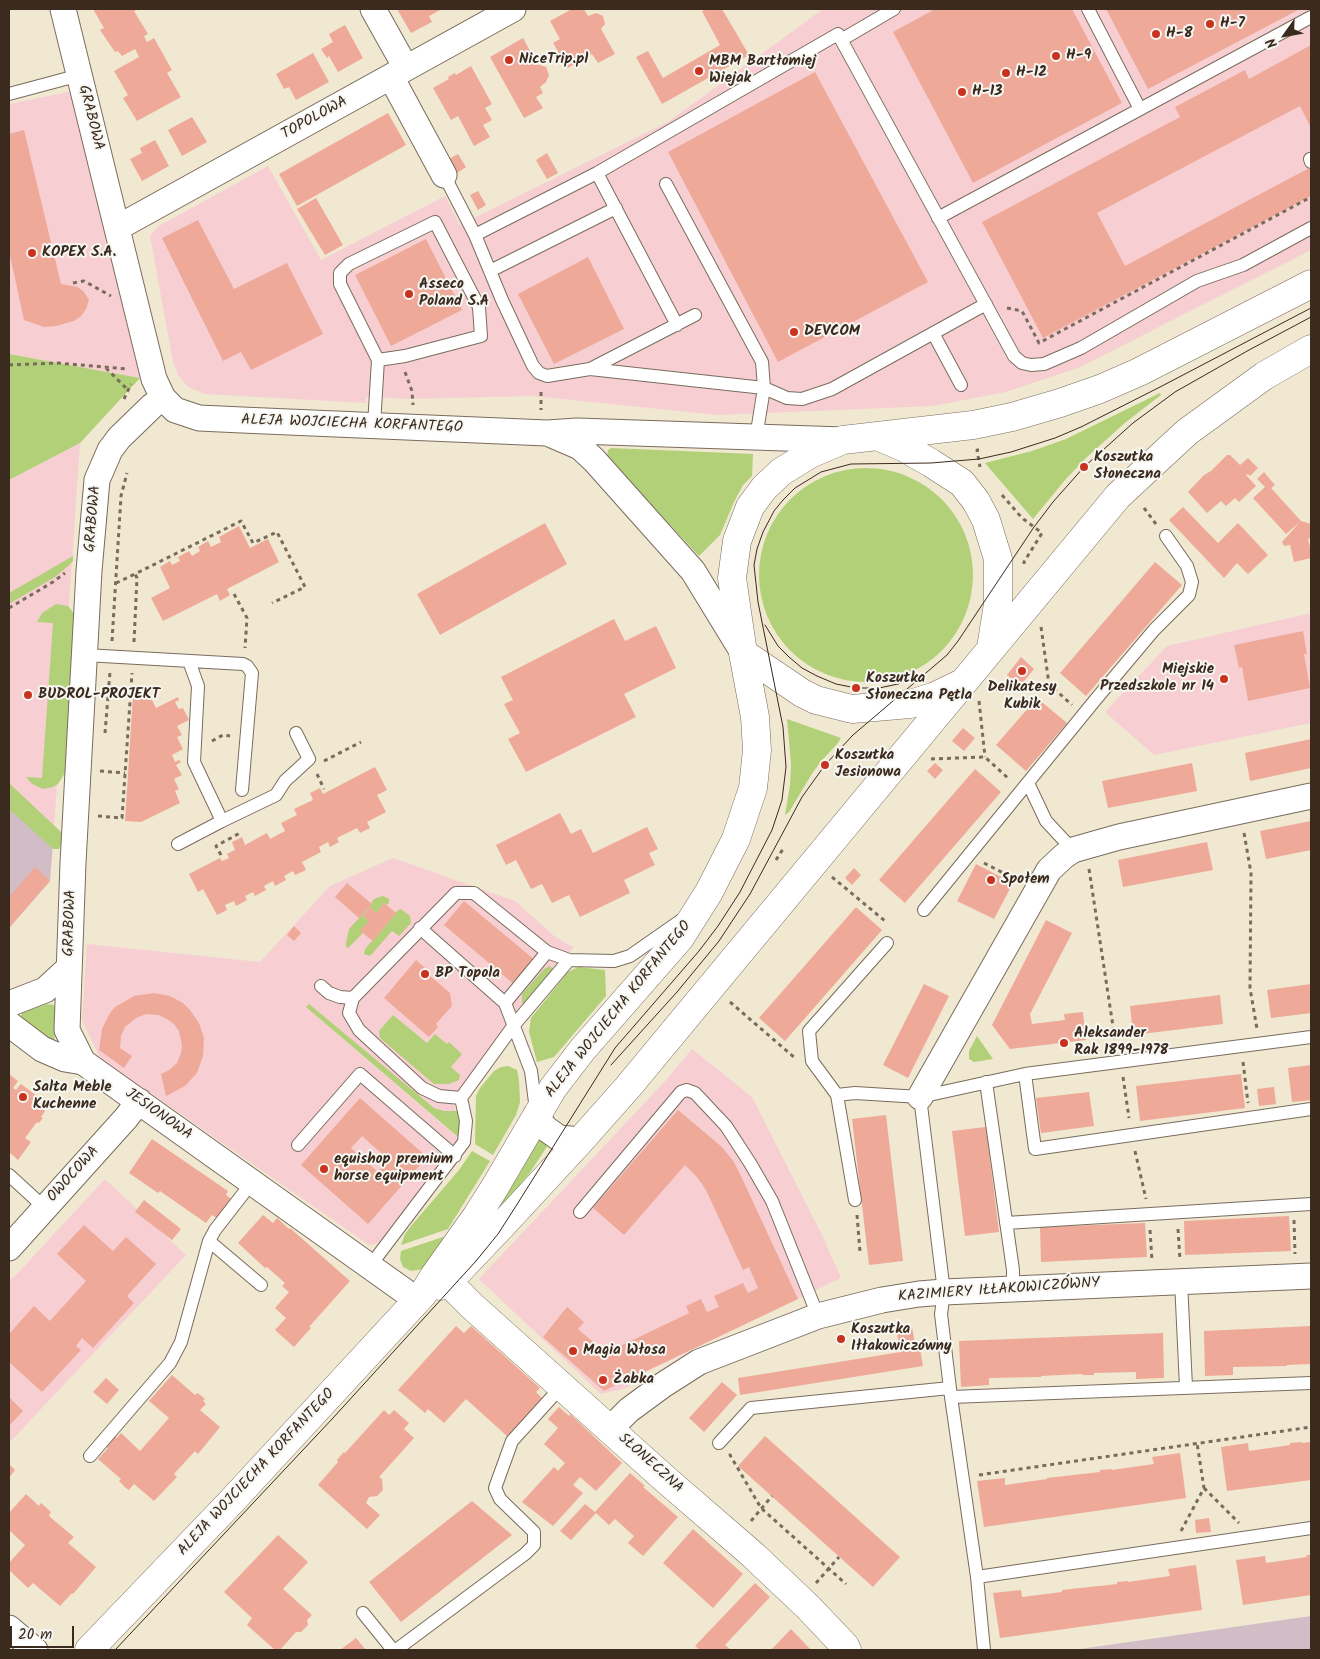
<!DOCTYPE html>
<meta charset="utf-8">
<style>
body{margin:0}
#map{position:relative;width:1320px;height:1659px;overflow:hidden;background:#f0e8d1;font-family:Kalam,sans-serif}
canvas{display:block}
.frame{position:absolute;inset:0;border:10px solid #3b2a1e;pointer-events:none}
.north{position:absolute;left:1260px;top:10px;width:50px;height:50px;-webkit-text-stroke:4px #f6f6f2;paint-order:stroke;rotate:238deg;font-size:14px;font-weight:700;line-height:20px;text-align:center;color:#3b2a1e}
.north::after{content:'';display:block;margin:auto;width:18px;height:22px;background:#3b2a1e;clip-path:polygon(50% 0,100% 100%,50% 72%,0 100%)}
.scale{position:absolute;left:10px;top:1626px;width:64px;height:22px;box-sizing:border-box;border:2px solid #3b2a1e;border-top:0;padding-left:6px;font-size:15px;line-height:18px;white-space:nowrap;color:#3b2a1e;-webkit-text-stroke:4px #f6f6f2;paint-order:stroke}
</style>
<div id="map">
<canvas width="1320" height="1659"></canvas>
<div class="frame"></div>
<div class="north">N</div>
<div class="scale">20 m</div>
</div>
<script>
const c = document.querySelector('canvas').getContext('2d');
c.lineJoin = 'round';
function fill(path, color) {
  c.fillStyle = color;
  c.fill(path, 'evenodd');
}
function toPath(rows) {
  const path = new Path2D();
  for (const r of rows) {
    if (r.length === 3) {
      path.moveTo(r[0] + r[2], r[1]);
      path.arc(r[0], r[1], r[2], 0, 2 * Math.PI);
      continue;
    }
    path.moveTo(r[0], r[1]);
    for (let i = 2; i < r.length; i += 2) path.lineTo(r[i], r[i + 1]);
  }
  return path;
}
function strokePath(path, color, width, dash) {
  c.strokeStyle = color;
  c.lineWidth = width;
  c.lineCap = dash ? 'butt' : 'round';
  c.setLineDash(dash || []);
  c.stroke(path);
}
function drawText(font, color, halo, rows, align = 'center') {
  c.font = font + ' Kalam,sans-serif';
  c.lineWidth = 4;
  c.setLineDash([]);
  c.textBaseline = 'middle';
  c.strokeStyle = halo;
  c.fillStyle = color;
  for (const [text, x, y, turn = 0] of rows) {
    c.save();
    c.translate(x, y);
    c.rotate((+turn || 0) * Math.PI / 180);
    c.textAlign = isNaN(turn) ? turn : align;
    if (halo) c.strokeText(text, 0, 0);
    c.fillText(text, 0, 0);
    c.restore();
  }
}
fill(toPath([
 [823,9,1311,9,1311,250,1078,368,1006,392,933,406,718,415,532,396,409,399,366,397,366,403,205,394,188,387,178,375,173,362,150,236,157,227,268,166,321,260,445,196,460,225,668,122],
 [73,91,140,378,9,354,9,104],
 [80,443,53,843,9,802,9,480],
 [1311,613,1311,723,1154,755,1105,712,1167,646],
 [393,858,515,901,554,936,565,943,574,947,507,1027,454,1102,458,1129,306,1007,461,1140,380,1243,369,1245,100,1058,82,1020,87,944,260,962,330,886],
 [692,1049,752,1097,821,1233,841,1278,640,1375,627,1388,601,1394,479,1279,667,1079],
 [105,1179,186,1255,9,1443,9,1280,16,1275]
]), '#f7cfd3');
fill(toPath([
 [9,803,53,843,50,881,9,928],
 [1311,1616,1311,1650,1073,1650]
]), '#d2bdc7');
fill(toPath([
 [9,354,140,378,80,443,9,480],
 [1160,393,1161,395,1126,422,1087,457,1065,480,1033,519,985,463,1032,451,1066,439],
 [611,448,753,454,752,476,743,485,734,502,720,535,699,556,607,457,608,450],
 [866,575,107],
 [73,556,73,561,68,566,55,577,9,604,9,593],
 [56,604,68,606,76,616,65,773,58,784,53,787,43,789,32,784,26,777,42,778,53,623,37,622,42,613],
 [787,719,841,738,838,743,824,758,813,772,789,812,785,815,790,785,791,764],
 [9,783,61,832,61,844,59,849,53,849,9,809],
 [383,896,389,899,389,903,387,905,384,903,376,913,370,907,363,916,369,921,363,933,348,948,346,947,346,943,349,929,372,904,371,903,374,899],
 [401,909,410,916,411,923,399,936,392,931,372,954,369,956,364,954,365,949,372,941,373,941,398,910],
 [550,966,554,970,525,1004,522,1003,522,994,544,969],
 [578,967,605,970,606,996,554,1057,537,1062,529,1032,531,1018,568,972],
 [47,1004,54,1005,55,1008,56,1020,54,1044,19,1020,22,1013],
 [309,1004,434,1108,444,1111,457,1111,464,1142,306,1007],
 [393,1015,427,1043,435,1034,447,1044,449,1042,462,1054,451,1067,460,1075,459,1080,449,1084,434,1084,380,1038,379,1031],
 [977,1036,993,1059,974,1062,969,1059,969,1051],
 [508,1066,517,1070,519,1080,520,1102,516,1115,493,1155,475,1144,476,1096,480,1088,494,1071,501,1067],
 [536,1137,549,1143,546,1148,529,1174,502,1206,499,1206,498,1205],
 [472,1151,490,1161,448,1229,401,1245,405,1234,411,1226,459,1170],
 [443,1237,444,1238,423,1269,411,1271,403,1267,400,1259,401,1251]
]), '#b2d077');
fill(toPath([
 [93,9,138,9,134,11,148,34,144,36,147,42,154,38,172,70,167,73,181,97,137,121,123,98,128,95,114,71,139,57,135,49,122,56,118,51,115,52,100,30,104,28],
 [397,9,442,9,429,16,432,22,411,33],
 [572,9,584,9,588,16,596,13,603,16,605,24,601,29,615,54,598,63,592,54,568,68,553,43,560,39,550,21],
 [707,9,722,9,749,55,662,104,636,57,648,51,663,78,720,45,702,11],
 [935,9,1072,9,1122,103,973,183,893,32],
 [1106,9,1300,9,1148,89],
 [345,25,363,58,338,72,329,56,327,58,321,49,333,42,329,34],
 [523,38,537,64,546,67,549,75,546,82,540,87,543,93,536,97,543,108,524,118,490,57],
 [1311,45,1311,128,1300,106,1097,213,1125,266,1311,167,1311,196,1043,338,982,222,1180,117,1175,107,1245,70,1249,79],
 [313,53,329,82,296,100,289,87,284,89,276,74],
 [471,66,492,104,485,108,492,120,483,125,490,137,474,146,458,116,451,120,433,88,449,79,448,77,455,73,456,75],
 [815,72,928,282,778,362,668,152],
 [388,113,406,145,297,206,279,174],
 [192,117,207,142,182,156,168,130],
 [24,130,61,284,78,287,84,292,89,300,86,309,81,316,74,321,56,326,44,327,24,320,9,251,9,134],
 [155,140,169,166,142,181,130,159,142,153,140,148],
 [547,153,558,173,547,179,536,160],
 [458,154,466,167,457,173,449,159],
 [478,191,486,205,478,210,470,195],
 [316,198,343,245,325,255,297,209],
 [198,220,234,289,287,263,323,334,251,370,241,352,223,361,162,238],
 [426,239,462,310,391,346,355,275],
 [588,257,624,329,554,364,518,294],
 [1227,455,1230,455,1240,465,1248,458,1258,468,1250,476,1248,474,1246,475,1256,486,1239,502,1235,498,1226,506,1221,501,1207,513,1188,492,1204,475,1211,471],
 [1264,472,1275,485,1271,488,1301,521,1311,524,1311,538,1308,539,1311,551,1311,558,1294,562,1290,545,1284,546,1282,542,1300,522,1286,534,1253,498,1265,487,1257,479],
 [1183,507,1218,543,1238,523,1268,555,1248,574,1237,563,1224,578,1169,520],
 [545,523,567,564,440,635,417,594],
 [239,526,250,548,268,539,279,562,227,589,230,595,220,601,217,594,163,621,151,598,170,588,160,567,170,561,172,565,180,561,178,557,189,551,192,556,200,551,198,547,208,541,211,547,221,542,219,537],
 [1155,562,1182,585,1086,696,1060,673],
 [614,619,625,641,656,626,676,668,624,694,636,717,526,772,508,739,520,733,504,704,513,700,501,677],
 [1303,631,1307,654,1304,654,1310,688,1248,701,1242,667,1239,668,1234,645],
 [1021,657,1034,669,1020,686,1007,675],
 [146,688,156,708,178,697,179,700,175,702,177,706,179,709,183,708,189,720,177,726,182,735,177,737,183,749,172,755,175,762,179,760,181,762,176,765,182,775,174,779,179,789,175,791,180,803,141,822,125,821,133,695],
 [1037,698,1067,723,1026,771,996,745],
 [963,728,975,738,964,751,952,741],
 [1311,739,1311,768,1250,781,1245,753],
 [935,763,943,770,935,779,927,771],
 [1192,763,1197,791,1108,808,1102,781],
 [375,767,387,790,377,795,386,812,367,822,370,828,360,833,357,828,337,838,339,842,330,847,328,842,319,847,321,852,302,862,306,870,295,875,293,871,284,876,286,880,275,886,273,881,264,886,266,890,255,896,253,892,245,896,247,900,236,906,234,901,225,905,227,910,217,915,203,889,198,892,189,874,220,858,222,861,229,858,227,854,235,850,232,842,242,837,245,845,267,833,270,839,285,831,281,823,297,815,294,809,313,800,310,793,320,788,323,794],
 [975,769,1001,792,905,903,879,880],
 [560,813,571,834,581,829,593,853,647,827,658,849,649,853,655,865,624,880,630,893,580,917,569,895,552,903,542,884,531,889,516,860,506,865,496,845],
 [1311,821,1311,850,1266,859,1260,831],
 [1207,842,1213,870,1123,887,1118,860],
 [976,864,1013,883,994,919,957,901],
 [35,867,50,881,9,928,9,897],
 [854,868,861,875,852,885,845,878],
 [347,883,372,904,359,918,335,897],
 [464,901,536,961,516,986,444,925],
 [384,903,396,913,373,941,360,931,369,921,363,916,370,907,376,913],
 [856,907,882,930,785,1041,759,1018],
 [1046,920,1072,933,1030,1014,1032,1024,1065,1020,1064,1014,1083,1012,1086,1040,1010,1049,992,1025],
 [294,926,301,933,294,941,287,935],
 [416,960,430,972,428,974,450,993,452,1006,436,1024,438,1027,429,1037,384,998],
 [924,984,949,996,908,1078,883,1065],
 [1311,984,1311,1013,1271,1018,1267,990],
 [154,993,170,996,183,1003,190,1010,199,1023,204,1038,203,1056,197,1073,185,1086,166,1096,161,1074,169,1070,177,1063,181,1053,182,1045,179,1031,174,1024,167,1019,158,1015,146,1014,136,1018,125,1027,121,1036,120,1048,132,1056,124,1068,99,1050,102,1029,110,1013,115,1007,134,996],
 [1220,995,1223,1024,1133,1035,1130,1006],
 [1311,1065,1311,1100,1292,1102,1288,1068],
 [9,1074,18,1081,13,1088,16,1090,21,1084,37,1096,33,1102,36,1104,38,1101,42,1105,40,1107,45,1111,41,1117,43,1118,39,1123,37,1122,25,1138,31,1142,18,1160,9,1152],
 [1241,1074,1245,1108,1140,1121,1136,1086],
 [1274,1087,1276,1104,1259,1106,1257,1089],
 [1089,1092,1094,1126,1041,1133,1036,1098],
 [360,1098,427,1157,368,1224,301,1165],
 [362,1136,389,1160,378,1172,351,1148],
 [678,1110,722,1147,734,1162,741,1176,798,1299,636,1376,633,1377,632,1382,630,1384,627,1385,622,1382,604,1391,543,1337,567,1307,584,1322,578,1329,606,1353,689,1313,686,1306,701,1299,707,1312,719,1307,714,1296,743,1283,748,1293,758,1288,749,1267,743,1270,706,1190,697,1177,685,1165,624,1235,593,1208],
 [886,1115,903,1261,869,1265,852,1119],
 [986,1127,999,1232,965,1236,952,1131],
 [152,1139,228,1191,226,1195,233,1200,217,1218,212,1215,206,1223,160,1191,158,1193,129,1173],
 [144,1200,181,1229,172,1240,135,1212],
 [263,1215,273,1223,277,1218,289,1229,290,1228,350,1281,309,1327,311,1328,294,1347,275,1330,286,1318,275,1308,289,1292,282,1286,285,1283,267,1267,265,1268,238,1243],
 [1289,1216,1291,1251,1185,1255,1184,1221],
 [1145,1223,1147,1257,1041,1262,1040,1227],
 [84,1225,113,1251,126,1237,156,1264,127,1296,134,1303,93,1348,82,1338,76,1346,81,1350,42,1392,9,1362,9,1334,34,1306,50,1321,86,1281,57,1254],
 [456,1326,464,1333,471,1326,540,1388,536,1392,543,1399,508,1437,466,1399,444,1423,428,1409,425,1413,398,1390],
 [1311,1326,1311,1364,1287,1365,1287,1366,1233,1367,1233,1375,1205,1376,1204,1331],
 [912,1327,916,1349,920,1349,923,1366,740,1395,738,1378,901,1352,896,1330],
 [1163,1333,1164,1378,1136,1379,1136,1372,1094,1373,1094,1375,1082,1375,1082,1374,1041,1376,1041,1377,989,1378,989,1385,961,1387,959,1341],
 [172,1375,195,1395,197,1393,199,1394,205,1399,203,1401,206,1404,200,1410,220,1427,198,1454,195,1451,174,1474,177,1477,154,1501,134,1484,129,1490,126,1488,119,1481,121,1479,98,1459,108,1448,105,1445,114,1435,117,1438,121,1433,140,1451,169,1418,149,1401],
 [106,1378,119,1390,107,1404,93,1392],
 [722,1382,737,1395,704,1432,689,1418],
 [9,1397,23,1411,9,1426],
 [559,1407,569,1416,570,1414,622,1463,596,1491,580,1477,573,1485,583,1493,553,1526,522,1502,554,1467,558,1471,565,1463,544,1444,558,1428,548,1419],
 [384,1410,389,1415,394,1410,409,1423,404,1429,414,1438,379,1477,382,1479,383,1490,377,1496,369,1497,366,1503,380,1515,367,1529,318,1485,338,1462,337,1460,344,1452,345,1453],
 [765,1436,900,1557,873,1587,738,1466],
 [1302,1442,1302,1443,1311,1442,1311,1480,1227,1491,1221,1447,1248,1443,1249,1451,1290,1445,1290,1443],
 [1180,1453,1186,1498,984,1527,977,1481,1005,1478,1005,1485,1047,1479,1047,1478,1100,1472,1100,1470,1112,1469,1112,1470,1154,1464,1152,1457],
 [9,1464,15,1470,9,1478],
 [630,1473,645,1486,643,1487,678,1517,643,1556,628,1543,634,1536,615,1519,609,1525,596,1513,571,1540,560,1531,585,1504,595,1512],
 [26,1494,39,1506,41,1503,51,1512,49,1515,50,1517,74,1537,68,1543,96,1567,73,1594,72,1593,60,1606,33,1583,28,1588,9,1570,9,1563,25,1545,9,1530,9,1513],
 [472,1501,512,1535,401,1622,369,1582],
 [1209,1518,1211,1532,1196,1533,1195,1520],
 [693,1529,743,1574,713,1608,663,1563],
 [278,1535,308,1562,283,1589,312,1615,307,1620,308,1625,301,1632,296,1632,280,1650,275,1650,247,1625,252,1618,224,1592],
 [1306,1555,1311,1555,1311,1595,1243,1605,1236,1560,1265,1556,1266,1563,1307,1557],
 [1196,1565,1202,1610,1000,1638,993,1593,1021,1590,1022,1597,1062,1592,1062,1590,1117,1584,1117,1582,1128,1581,1128,1582,1170,1576,1168,1569],
 [755,1583,770,1597,725,1645,731,1650,700,1650,695,1646],
 [791,1629,811,1650,771,1650],
 [356,1638,366,1650,340,1650]
]), '#efa999');
const lane = toPath([
 [1088,9,1140,109],
 [841,40,894,9],
 [9,94,80,75],
 [1310,159,1311,162],
 [597,173,677,325],
 [444,175,475,235,502,300,533,366,539,373,547,376,590,369,764,388,787,398,802,399,832,389,986,304],
 [666,184,762,362,764,388,756,438],
 [938,218,1311,17],
 [475,235,597,173,838,34,1014,356,1022,363,1031,365,1044,364,1081,348,1197,281,1243,265,1311,228],
 [490,271,616,208],
 [933,333,961,385],
 [590,369,695,315],
 [374,425,378,360,340,284,340,273,349,264,435,222,479,307,481,336,405,356,378,360],
 [85,655,243,664,247,666,252,673,242,790],
 [1028,783,1046,821,1073,850],
 [222,821,276,795,285,781,309,759,296,733],
 [178,844,222,821,194,762,198,686,189,661],
 [924,910,1096,699,1154,630,1189,595,1192,582,1187,566,1166,536],
 [420,928,505,1003,531,1071,536,1110],
 [321,986,329,993,340,997,353,998],
 [505,1003,547,952],
 [1025,1074,1035,1149,1311,1109],
 [986,1082,1013,1270,1013,1289],
 [837,1095,855,1093,920,1097,1025,1074,1311,1037],
 [920,1097,944,1292,941,1314,951,1397,977,1577,984,1650],
 [461,1098,439,1096,422,1088,359,1030,349,1013,353,998,456,893,474,893,547,952,569,960,614,961,630,956,683,919],
 [298,1145,360,1074,455,1156],
 [9,1175,45,1208],
 [855,1200,837,1095,812,1061,809,1031,887,943],
 [580,1212,681,1092,687,1090,695,1093,726,1126,750,1163,772,1201,818,1316],
 [1006,1223,1311,1204],
 [209,1241,261,1285],
 [370,1266,464,1142,466,1121,461,1098,514,1025,569,960],
 [1181,1281,1186,1387],
 [951,1397,1311,1383],
 [719,1443,751,1408,950,1388],
 [90,1456,170,1363,181,1342,209,1241,215,1230,253,1181],
 [977,1577,1311,1528],
 [363,1613,393,1650],
 [396,1650,525,1554,534,1545,534,1532,500,1499,495,1488,512,1441,562,1386]
]);
const street = toPath([
 [63,9,154,379,163,398,175,410,199,418,242,420,547,433,577,431,843,440],
 [373,9,406,68],
 [391,77,444,175],
 [117,228,513,9],
 [552,435,580,447,594,460,693,571,742,651],
 [9,1004,45,990,69,968],
 [9,1024,42,1049,65,1059,83,1062,417,1300],
 [83,1062,67,1030,73,863,89,571,97,480,110,450,119,438,152,406,163,398],
 [920,1097,1049,870,1064,856,1073,850,1119,837,1311,796],
 [536,1115,545,1128,559,1138,581,1140],
 [9,1248,126,1118,139,1101],
 [610,1429,629,1410,663,1385,699,1362,818,1316,882,1300,919,1294,944,1292,1311,1276],
 [9,1628,35,1650]
]);
const secondary = toPath([
 [877,436,903,447,931,463,962,483,976,501,986,520,998,559,998,604,991,648],
 [743,653,802,693,816,700,852,709,910,704,933,697,960,684],
 [448,1282,472,1306,664,1478,753,1555,808,1607,845,1646,847,1650],
 [440,1286,448,1282,507,1220,581,1140,628,1087,1118,496,1187,432,1264,376,1311,349],
 [89,1650,230,1503,423,1294,434,1276,476,1217,495,1187,553,1088,583,1049,680,938,709,892,736,839,753,788,757,750,755,717,743,653,732,578,737,541,750,507,764,488,781,472,810,454,843,440,973,425,1012,417,1060,403,1100,389,1139,372,1311,284]
]);
strokePath(lane, '#7a6c5d', 14);
strokePath(street, '#7a6c5d', 27);
strokePath(secondary, '#7a6c5d', 29);
strokePath(toPath([
 [73,283,84,281,111,296],
 [1007,308,1022,311,1039,343,1311,197],
 [9,365,57,363,128,369],
 [106,368,128,390],
 [405,372,412,391,413,405],
 [541,392,541,410],
 [124,399,131,384],
 [979,450,977,450,980,467],
 [1002,495,1022,518,1042,533,1024,562,1024,564],
 [1144,508,1156,524],
 [116,583,135,574],
 [234,594,247,618,245,648],
 [9,608,53,582,65,573],
 [1041,627,1049,684,1072,705],
 [112,641,121,496,127,473],
 [134,642,137,578,135,574,241,521,253,543,277,532,305,587,272,603],
 [988,690,1049,684],
 [979,701,985,757],
 [105,733,110,672],
 [212,741,223,735,230,736],
 [931,759,985,757,1009,779],
 [324,761,361,742],
 [100,771,125,773],
 [317,774,324,789],
 [98,816,122,818,132,673],
 [1244,833,1251,873,1250,988,1257,1029],
 [221,855,216,846,240,833],
 [776,860,783,849],
 [984,863,1019,881],
 [1089,869,1116,1046],
 [832,877,885,921],
 [730,1002,795,1058],
 [1243,1062,1248,1103],
 [1123,1077,1129,1118],
 [1135,1151,1146,1199],
 [857,1215,860,1252],
 [1294,1220,1295,1254],
 [1178,1229,1180,1260],
 [1150,1230,1152,1261],
 [731,1454,730,1455,761,1508,846,1584],
 [979,1475,1311,1427],
 [1204,1488,1239,1523],
 [751,1521,772,1496],
 [1181,1531,1204,1488,1197,1443],
 [816,1583,839,1557]
]), '#7a6c5d', 3, [4, 4]);
strokePath(lane, '#fff', 12);
strokePath(street, '#fff', 25);
strokePath(secondary, '#fff', 28);
strokePath(toPath([
 [765,625,778,646,789,657,802,668,817,676,836,684,856,688,879,688,898,684,915,678],
 [611,1065,677,992,719,941,750,894,802,797,825,765,853,735,947,655,958,641,1034,527,1053,502,1084,467,1133,423,1175,392,1249,350,1311,317],
 [115,1650,333,1418,476,1261,498,1234,516,1206,615,1048,699,951,718,926,740,892,772,830,782,800,786,767,783,727,758,602,754,565,757,549,763,532,774,511,783,500,795,488,821,472,851,464,931,463,979,459,1011,452,1055,438,1081,427,1162,386,1311,308]
]), '#3b2a1e', 1);
for (const [x, y, r, color] of [
 [1210,24,5,"#c8321e"],
 [1156,34,5,"#c8321e"],
 [1056,56,5,"#c8321e"],
 [509,60,5,"#c8321e"],
 [699,71,5,"#c8321e"],
 [1006,73,5,"#c8321e"],
 [962,92,5,"#c8321e"],
 [32,253,5,"#c8321e"],
 [409,294,5,"#c8321e"],
 [794,332,5,"#c8321e"],
 [1084,467,5,"#c8321e"],
 [1022,671,5,"#c8321e"],
 [1224,679,5,"#c8321e"],
 [856,688,5,"#c8321e"],
 [28,695,5,"#c8321e"],
 [825,765,5,"#c8321e"],
 [991,880,5,"#c8321e"],
 [425,974,5,"#c8321e"],
 [1064,1043,5,"#c8321e"],
 [23,1097,5,"#c8321e"],
 [324,1169,5,"#c8321e"],
 [841,1339,5,"#c8321e"],
 [573,1351,5,"#c8321e"],
 [603,1380,5,"#c8321e"]
]) {
  const dot = new Path2D();
  dot.arc(x, y, r, 0, 2 * Math.PI);
  c.fillStyle = color;
  c.fill(dot);
  strokePath(dot, '#f6f6f2', 2);
}
drawText('bold 15px', '#3b2a1e', '#f6f6f2', [
 ["H-7",1220,24],
 ["H-8",1166,34],
 ["H-9",1066,56],
 ["NiceTrip.pl",519,60],
 ["MBM Bartłomiej",709,62],
 ["Wiejak",709,79],
 ["H-12",1016,73],
 ["H-13",972,92],
 ["KOPEX S.A.",42,253],
 ["Asseco",419,285],
 ["Poland S.A",419,302],
 ["DEVCOM",804,332],
 ["Koszutka",1094,458],
 ["Słoneczna",1094,475],
 ["Miejskie",1214,670,"right"],
 ["Przedszkole nr 14",1214,687,"right"],
 ["Koszutka",866,679],
 ["Słoneczna Pętla",866,696],
 ["Delikatesy",1022,688,"center"],
 ["Kubik",1022,705,"center"],
 ["BUDROL-PROJEKT",38,695],
 ["Koszutka",835,756],
 ["Jesionowa",835,773],
 ["Społem",1001,880],
 ["BP Topola",435,974],
 ["Aleksander",1074,1034],
 ["Rak 1899-1978",1074,1051],
 ["Salta Meble",33,1088],
 ["Kuchenne",33,1105],
 ["equishop premium",334,1160],
 ["horse equipment",334,1177],
 ["Koszutka",851,1330],
 ["Iłłakowiczówny",851,1347],
 ["Magia Włosa",583,1351],
 ["Żabka",613,1380]
], 'left');
drawText('15px', '#3b2a1e', '#f6f6f2', [
 ["GRABOWA",90,118,76],
 ["TOPOLOWA",315,119,-29],
 ["ALEJA WOJCIECHA KORFANTEGO",352,425,2],
 ["GRABOWA",94,519,-85],
 ["GRABOWA",71,923,-88],
 ["ALEJA WOJCIECHA KORFANTEGO",619,1010,-51],
 ["JESIONOWA",158,1115,35],
 ["OWOCOWA",74,1175,-48],
 ["KAZIMIERY IŁŁAKOWICZÓWNY",999,1291,-4],
 ["SŁONECZNA",650,1464,42],
 ["ALEJA WOJCIECHA KORFANTEGO",257,1473,-47]
]);
</script>
